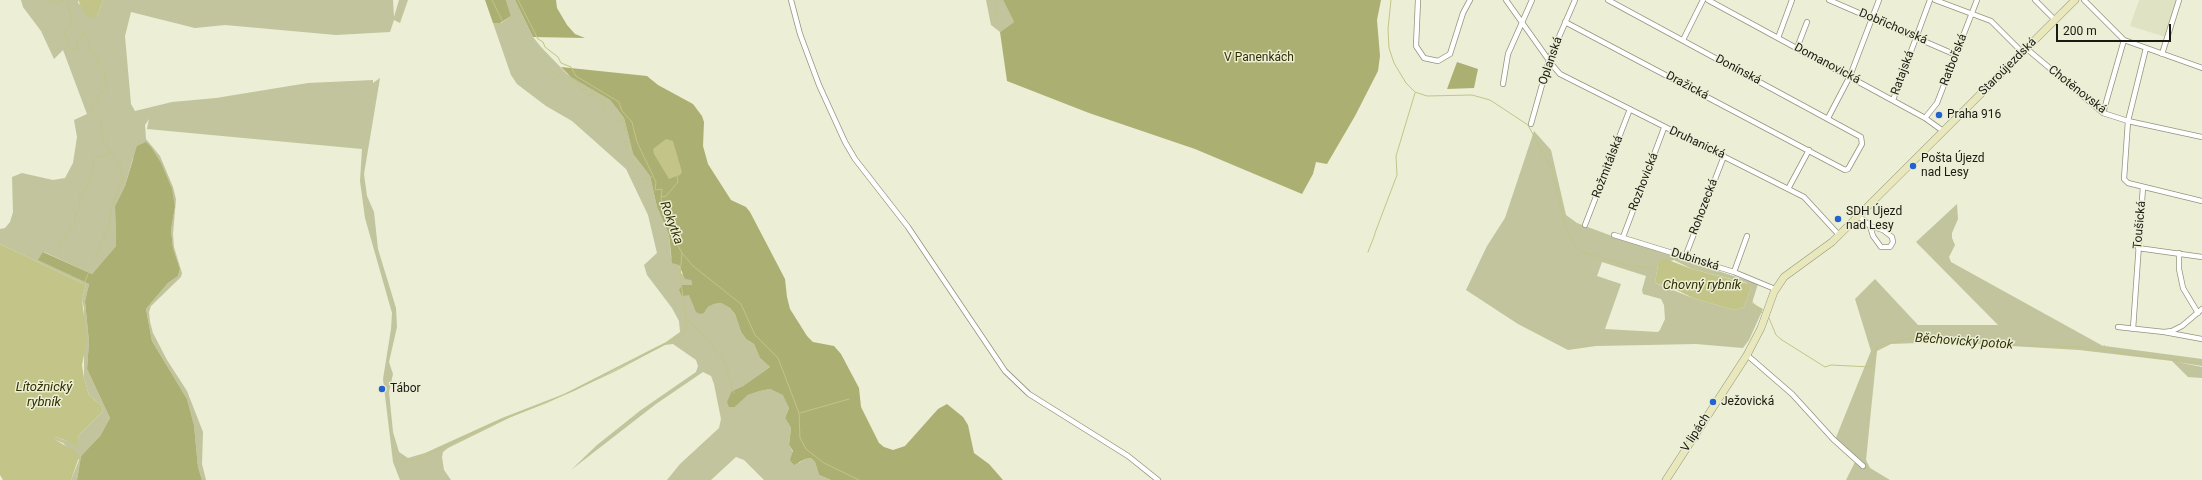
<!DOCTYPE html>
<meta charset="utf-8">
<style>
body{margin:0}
#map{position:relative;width:2202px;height:480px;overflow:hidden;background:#eceed5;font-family:Roboto,sans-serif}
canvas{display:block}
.scale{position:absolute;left:2056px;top:24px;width:115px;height:18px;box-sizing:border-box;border:2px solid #191a11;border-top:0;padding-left:5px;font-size:12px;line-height:14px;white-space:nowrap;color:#191a11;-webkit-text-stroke:3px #eceed5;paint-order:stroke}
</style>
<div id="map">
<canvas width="2202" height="480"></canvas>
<div class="scale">200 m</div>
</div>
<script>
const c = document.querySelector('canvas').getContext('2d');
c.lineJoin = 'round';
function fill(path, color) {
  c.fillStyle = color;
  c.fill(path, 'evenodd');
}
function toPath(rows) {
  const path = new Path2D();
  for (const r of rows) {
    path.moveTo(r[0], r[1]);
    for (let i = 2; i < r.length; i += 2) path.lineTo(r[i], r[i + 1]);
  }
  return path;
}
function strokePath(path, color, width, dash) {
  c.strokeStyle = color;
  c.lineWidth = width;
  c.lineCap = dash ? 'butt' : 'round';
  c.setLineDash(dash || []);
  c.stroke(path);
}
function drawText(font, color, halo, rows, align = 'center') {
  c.font = font + ' Roboto,sans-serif';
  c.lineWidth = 3;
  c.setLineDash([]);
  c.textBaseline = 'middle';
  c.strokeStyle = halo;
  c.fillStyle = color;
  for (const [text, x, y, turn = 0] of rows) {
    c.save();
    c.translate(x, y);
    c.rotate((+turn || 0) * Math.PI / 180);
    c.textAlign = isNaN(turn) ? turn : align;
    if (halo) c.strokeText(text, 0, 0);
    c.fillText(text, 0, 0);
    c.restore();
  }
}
fill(toPath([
 [2139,0,2180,0,2169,38,2130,26]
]), '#e0e3c3');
fill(toPath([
 [21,0,78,0,78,3,97,17,103,0,393,0,394,17,399,0,408,0,400,23,394,20,390,32,336,35,225,25,195,28,131,12,125,36,131,104,135,111,172,102,216,98,308,83,373,80,373,83,380,78,364,174,367,196,374,212,378,249,396,308,397,327,389,362,393,374,389,392,393,432,399,452,408,458,425,453,502,418,564,394,666,342,680,332,679,321,672,308,647,275,644,265,657,253,648,215,626,169,572,121,546,106,517,84,511,75,493,23,501,23,511,16,506,0,515,0,533,37,541,47,567,74,610,100,624,118,633,154,650,176,657,207,669,235,671,257,679,264,681,273,691,280,692,285,682,295,689,295,692,298,693,305,704,313,708,307,714,304,721,303,730,308,735,314,741,332,746,339,754,344,760,358,770,367,743,386,732,391,735,407,748,395,760,391,770,389,784,395,789,408,785,418,791,428,789,445,799,463,805,459,811,458,815,462,819,475,831,480,764,480,744,460,736,457,711,480,667,480,680,464,719,428,721,419,714,384,711,376,703,372,656,404,571,470,597,445,641,410,696,372,698,366,696,360,673,344,665,345,574,391,511,417,448,448,443,452,442,457,444,470,451,480,400,480,393,462,383,379,391,329,392,313,365,218,360,181,362,149,147,129,149,119,145,125,146,139,160,156,173,187,176,199,173,234,174,247,182,273,181,277,151,306,149,312,150,322,153,333,167,360,187,391,203,432,202,464,206,480,202,480,198,467,194,425,187,399,152,341,146,309,168,283,178,276,180,269,173,248,171,230,175,207,133,158,125,186,115,206,116,246,92,274,44,252,39,260,89,284,85,301,89,342,87,369,110,418,100,436,81,456,77,480,71,480,79,460,63,443,53,439,55,437,77,444,79,435,103,411,102,406,89,395,84,378,84,308,82,300,86,285,0,244,0,229,5,228,10,222,13,212,12,177,22,173,53,180,65,178,73,163,77,137,74,120,87,114,63,50,54,59,41,31,23,7],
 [986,0,1003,0,1014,22,1000,32,991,25],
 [1534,131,1551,150,1566,215,1577,223,1620,239,1758,284,1752,303,1763,309,1749,340,1743,348,1696,344,1596,346,1568,350,1518,324,1466,290,1487,246,1505,218],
 [1674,260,1692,269,1747,283,1751,288,1744,307,1734,310,1693,298,1655,283,1658,264],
 [1602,262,1646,276,1642,290,1643,294,1661,299,1664,305,1665,319,1660,330,1658,332,1605,329,1621,284,1597,276],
 [1957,204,1958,219,1952,233,1952,238,1955,245,1949,257,1951,262,2103,346,2105,345,2105,346,2202,359,2202,366,2177,362,2202,367,2202,378,2188,377,2172,361,2130,356,2079,350,1944,342,1891,344,1877,351,1866,460,1870,468,1890,480,1846,480,1855,462,1835,440,1871,351,1855,299,1875,279,1918,325,1998,325,1916,242]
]), '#c1c49d');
fill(toPath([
 [485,0,506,0,511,16,500,23,493,23],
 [515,0,556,0,557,8,567,25,575,34,585,38,533,37],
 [1003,0,1381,0,1377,20,1380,56,1378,71,1355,116,1327,164,1316,162,1313,174,1302,194,1195,149,1089,113,1007,81,1000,32,1014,22],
 [1457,62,1478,69,1474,88,1447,89],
 [561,67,647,76,658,85,693,104,702,116,704,122,703,146,708,164,731,200,746,207,750,212,785,279,787,297,790,309,807,336,813,342,834,346,841,354,859,388,861,407,879,443,884,447,893,450,905,446,938,409,947,404,963,417,968,425,974,453,989,464,1003,480,831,480,819,475,815,462,811,458,805,459,794,465,790,460,793,451,789,445,791,428,785,418,789,408,783,395,770,389,760,391,748,395,735,407,729,407,727,402,732,391,743,386,770,367,760,358,754,344,746,339,741,332,735,314,730,308,721,303,714,304,708,307,704,313,700,314,696,312,689,295,682,296,679,290,682,285,692,285,691,280,685,279,679,265,672,263,669,235,657,207,650,176,633,154,624,118,610,100,571,77],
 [146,142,151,147,161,163,172,189,175,207,171,230,173,248,180,269,178,276,168,283,146,309,152,341,187,399,194,425,198,467,202,480,77,480,81,456,100,436,110,418,87,369,89,342,85,301,89,284,38,260,43,252,92,274,116,246,115,206,125,186,137,146]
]), '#acaf72');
fill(toPath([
 [78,0,103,0,97,17,91,18,84,12],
 [666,139,673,141,682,172,680,175,669,179,654,154,653,149],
 [0,244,86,285,82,300,87,339,82,365,84,378,89,395,102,406,103,411,79,435,77,447,65,440,55,437,54,439,76,452,79,457,71,480,3,480,0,475],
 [1663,258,1692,269,1749,284,1751,288,1744,307,1734,310,1693,298,1677,290,1655,283,1658,264]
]), '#c2c587');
strokePath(toPath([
 [47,0,57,3,64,0],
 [492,0,502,20],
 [518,0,538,39,543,42,545,47,558,57,561,63,571,67,576,76,619,102,622,111,632,122,637,142,656,182,655,190,662,189,661,200,666,207,675,240,682,253,693,266,741,304,755,335,778,358,799,413,800,438,806,449,824,463,859,480],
 [995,0,997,19],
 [1391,0,1388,29,1389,48,1394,63,1406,83,1415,92,1427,96,1472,95,1490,100,1528,125,1552,170,1566,228,1577,250],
 [82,29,83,35],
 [550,70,560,77],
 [570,82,577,82,580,88,587,90,587,93],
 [589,95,594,94,604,101,605,108],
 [615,120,622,121,625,126,624,131],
 [625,141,627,149],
 [631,159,641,172],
 [644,178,648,179,652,177],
 [662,197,666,196,678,182,677,176],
 [1375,233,1397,175,1396,156,1415,93],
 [57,251,63,239,75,223,76,212,80,207,79,198,90,183,90,174,94,166,93,161,95,158,108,155,111,152,103,140,101,119,94,114,91,109,99,95,106,89,105,75,98,67,98,57,91,51,86,35,78,40,76,49,70,48,64,32,72,26,72,20,67,2,65,0],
 [1580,251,1625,265,1653,268],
 [1368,252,1375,234],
 [95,259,110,221,112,205,123,179,120,165,111,153],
 [84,284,88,274],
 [1748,297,1763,314],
 [686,318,714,347,725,363,734,393],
 [1769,318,1776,335,1782,340,1825,367,1831,365,1871,367,1877,346,1915,337,2002,345,2080,347,2202,364],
 [800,413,849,399],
 [401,462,421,458,489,425,548,402,615,371,684,334,686,328,686,318,680,276,682,253]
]), '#c2c587', 1);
const street = toPath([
 [791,0,800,34,819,85,845,142,855,159,908,227,1005,371,1029,394,1128,456,1158,480],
 [1418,0,1416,46,1424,58,1438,61,1450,54,1463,13,1470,0],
 [1506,0,1553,66,1560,74,1804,197,1839,235],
 [1708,0,1925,118,1943,131],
 [1829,0,1956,55],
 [1935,0,1991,21,2023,53],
 [2035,0,2055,20],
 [2084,0,2124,40,2202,68],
 [1565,22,1845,170,1848,169,1862,144,1861,137,1608,0],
 [1778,38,1792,0],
 [1683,40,1703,0],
 [1797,48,1807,22],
 [2146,48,2128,121,2124,179,2128,183,2202,201],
 [2027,49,2103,113,2128,121,2202,137],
 [2162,54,2179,0],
 [1503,84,1508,54,1532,0],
 [1893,100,1930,0],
 [2103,113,2124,40],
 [1828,118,1850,76,1879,0],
 [1925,118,1937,103,1977,0],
 [1531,124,1549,60,1575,0],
 [1788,189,1809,150],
 [1859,216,1870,226,1883,230,1892,237,1893,242,1890,247,1881,247,1873,236,1870,226],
 [1585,225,1630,109],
 [1614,235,1734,272,1775,289],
 [1623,237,1664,128],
 [2138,248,2202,257],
 [2179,253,2179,269,2183,288,2198,313],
 [1685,257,1724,156],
 [1734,272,1747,236],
 [2118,327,2164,332,2172,331,2182,326,2202,309],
 [2133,329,2143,187],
 [2164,332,2202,339],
 [1747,355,1792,394,1833,439,1863,466]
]);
const secondary = toPath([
 [1666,480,1747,355,1761,328,1774,292,1784,277,1832,242,2075,0]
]);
strokePath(street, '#92947d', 6);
strokePath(secondary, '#92947d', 8);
strokePath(street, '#fff', 4.5);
strokePath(secondary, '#e8e8bc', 7);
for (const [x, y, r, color] of [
 [1939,115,4,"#2463cf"],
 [1913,166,4,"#2463cf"],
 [1838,219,4,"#2463cf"],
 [382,389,4,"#2463cf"],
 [1713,402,4,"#2463cf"]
]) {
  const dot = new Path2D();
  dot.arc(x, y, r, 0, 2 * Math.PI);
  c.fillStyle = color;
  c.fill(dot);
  strokePath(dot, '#eceed5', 1.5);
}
drawText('12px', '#191a11', '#eceed5', [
 ["Dobřichovská",1893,27,23],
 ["Ratbořská",1954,60,-69],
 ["Oplanská",1551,61,-71],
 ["Domanovická",1827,64,28],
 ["Staroújezdská",2008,67,-45],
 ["Donínská",1738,70,28],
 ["Ratajská",1903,73,-70],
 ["Dražická",1687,86,28],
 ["Chotěnovská",2077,90,38],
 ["Druhanická",1697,143,25],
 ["Rožmitálská",1608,167,-69],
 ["Rozhovická",1644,182,-69],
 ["Rohozecká",1704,207,-69],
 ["Toušická",2140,225,-85],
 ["Dubinská",1695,260,17],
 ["V lipách",1696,433,-57]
]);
drawText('12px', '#2e2e00', '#eceed5', [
 ["V Panenkách",1259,58]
]);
drawText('12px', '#191a11', '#eceed5', [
 ["Praha 916",1947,115],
 ["Pošta Újezd",1921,159],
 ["nad Lesy",1921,173],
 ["SDH Újezd",1846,212],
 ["nad Lesy",1846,226],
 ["Tábor",390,389],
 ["Ježovická",1721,402]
], 'left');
drawText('italic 13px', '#303100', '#eceed5', [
 ["Rokytka",671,223,70],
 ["Chovný rybník",1702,286],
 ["Běchovický potok",1964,342,4],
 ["Lítožnický",44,388],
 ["rybník",44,403]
]);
</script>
